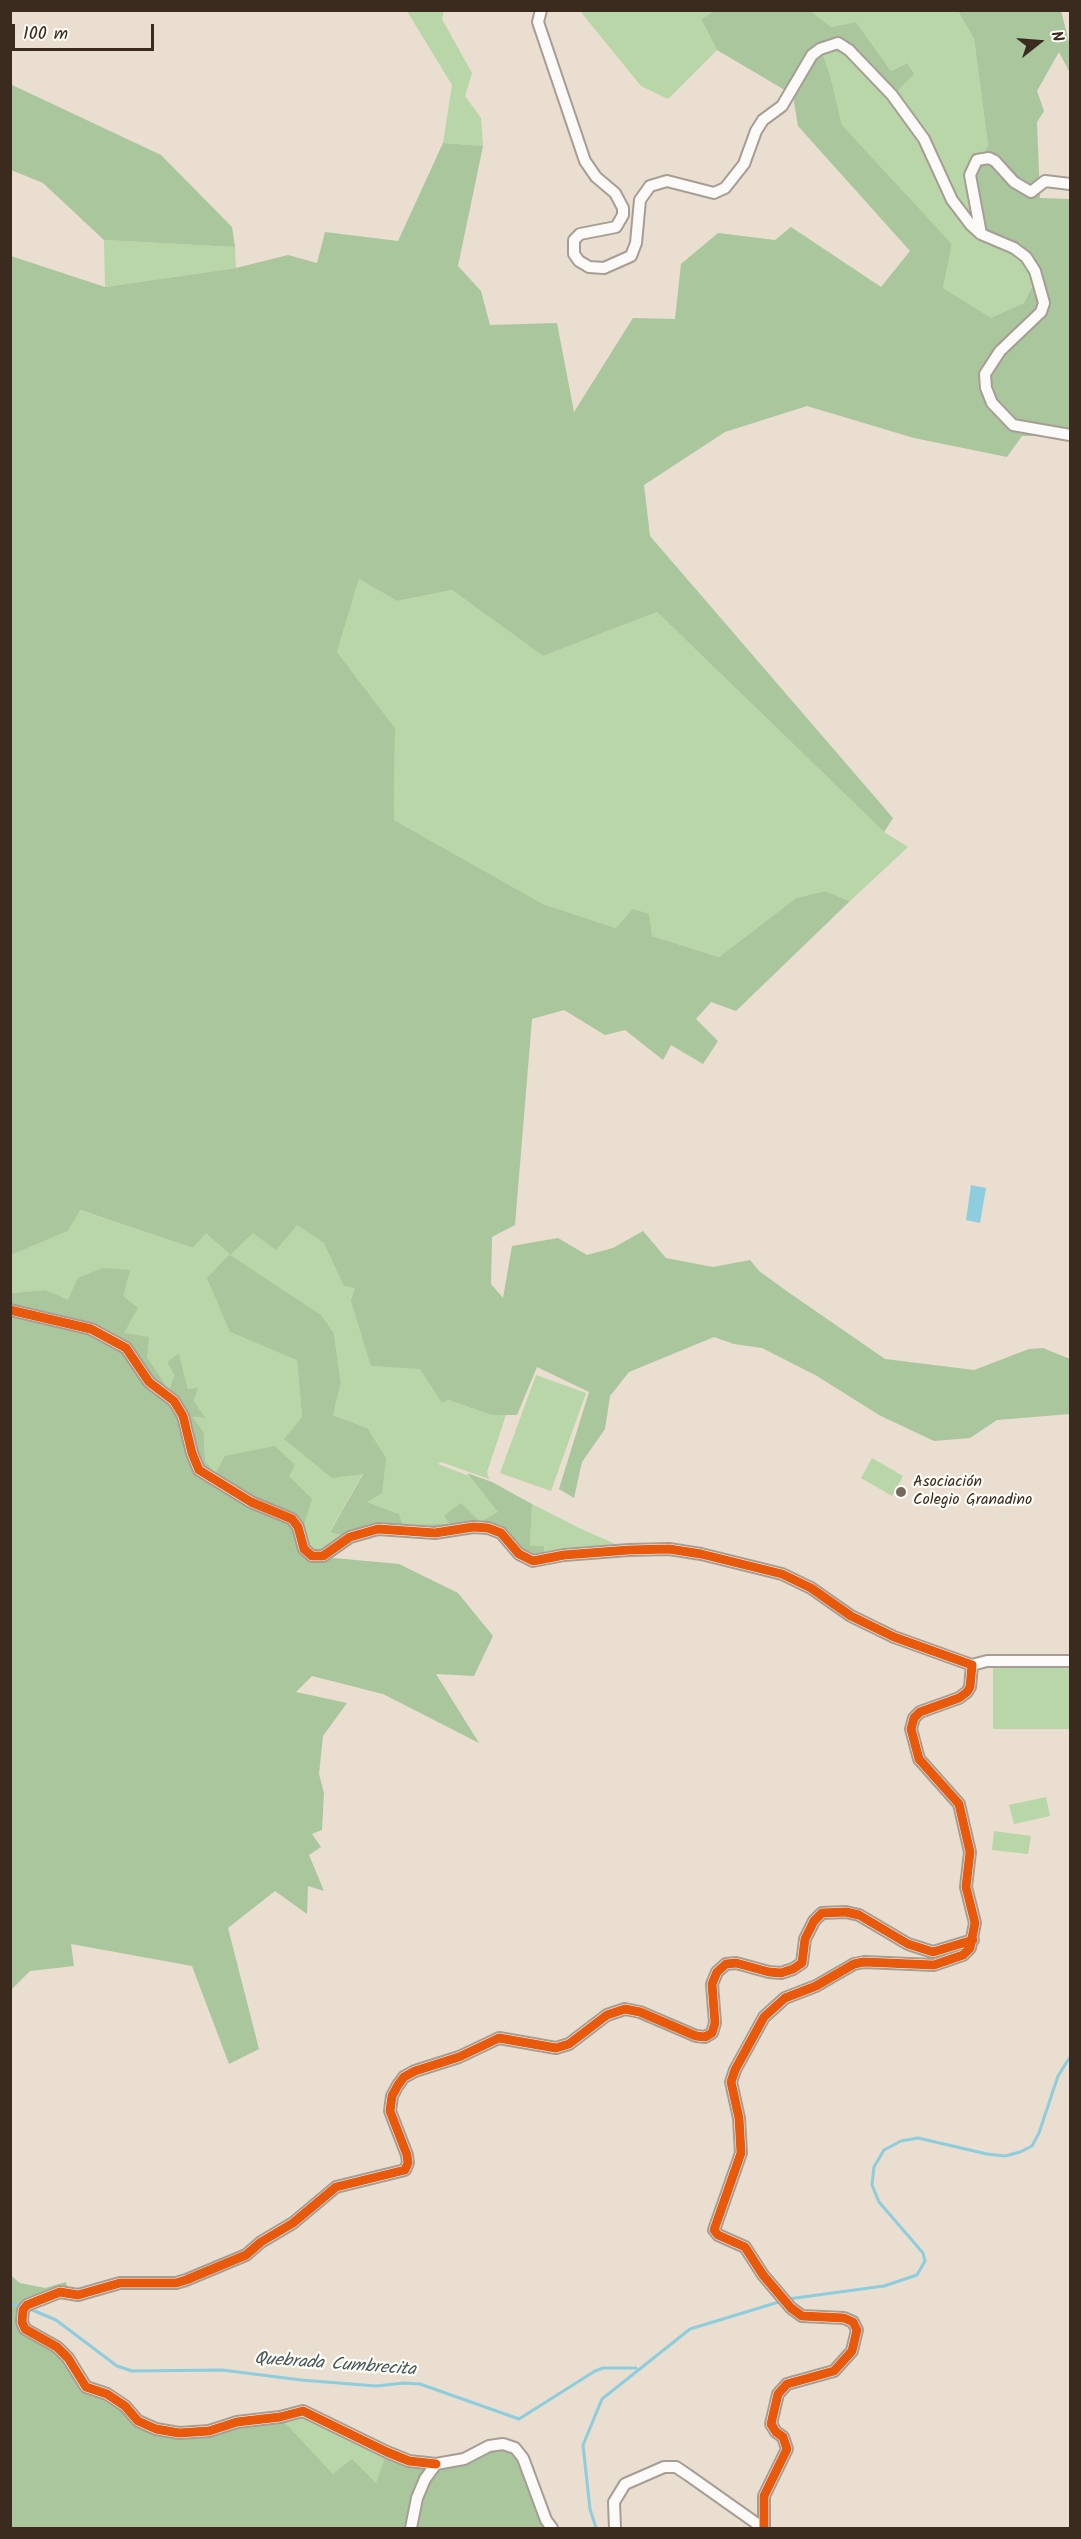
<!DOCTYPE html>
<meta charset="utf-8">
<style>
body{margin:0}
#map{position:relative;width:1081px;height:2539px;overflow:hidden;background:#e9decf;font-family:Kalam,sans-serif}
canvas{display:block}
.frame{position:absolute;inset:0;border:12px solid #3b2a1e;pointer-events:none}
.north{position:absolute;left:1009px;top:12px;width:60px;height:60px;-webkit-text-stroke:4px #fdfcf7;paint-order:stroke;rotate:73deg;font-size:16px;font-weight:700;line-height:24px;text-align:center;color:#3b2a1e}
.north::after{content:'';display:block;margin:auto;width:21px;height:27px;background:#3b2a1e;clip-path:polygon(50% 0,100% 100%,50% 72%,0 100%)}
.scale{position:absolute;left:12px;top:24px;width:142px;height:27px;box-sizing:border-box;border:3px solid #3b2a1e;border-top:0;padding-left:8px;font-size:18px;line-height:21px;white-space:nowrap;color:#3b2a1e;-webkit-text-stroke:4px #fdfcf7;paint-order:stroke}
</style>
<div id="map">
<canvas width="1081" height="2539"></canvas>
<div class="frame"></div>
<div class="north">N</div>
<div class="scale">100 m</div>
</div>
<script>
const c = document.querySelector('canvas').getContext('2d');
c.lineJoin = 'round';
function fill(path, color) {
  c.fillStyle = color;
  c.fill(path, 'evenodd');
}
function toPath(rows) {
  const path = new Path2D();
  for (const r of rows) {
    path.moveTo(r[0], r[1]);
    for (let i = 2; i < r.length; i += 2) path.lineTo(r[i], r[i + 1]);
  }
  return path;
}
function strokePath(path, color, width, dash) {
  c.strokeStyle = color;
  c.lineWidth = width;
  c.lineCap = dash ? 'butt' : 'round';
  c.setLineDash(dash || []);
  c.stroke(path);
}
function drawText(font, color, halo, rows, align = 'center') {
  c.font = font + ' Kalam,sans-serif';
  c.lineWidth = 4.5;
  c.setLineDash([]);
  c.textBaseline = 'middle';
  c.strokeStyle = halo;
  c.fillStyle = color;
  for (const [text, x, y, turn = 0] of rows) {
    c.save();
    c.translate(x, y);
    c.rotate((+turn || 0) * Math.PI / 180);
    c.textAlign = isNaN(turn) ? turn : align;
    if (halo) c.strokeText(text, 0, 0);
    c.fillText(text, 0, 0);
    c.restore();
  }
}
fill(toPath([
 [407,11,444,11,442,19,472,73,465,96,481,118,483,146,443,143,452,85],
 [580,11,714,11,701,19,717,50,668,99,641,86],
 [809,11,958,11,974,39,988,145,984,154,971,160,967,175,974,223,955,198,895,93,906,63,891,71,856,22,831,27],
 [831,48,843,49,890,98,921,141,968,228,977,238,1012,251,1023,260,1034,280,1024,303,991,319,943,288,952,244,842,125,830,75,822,52],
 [104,240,235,247,236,268,105,287],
 [359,579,397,601,452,590,543,656,657,612,884,832,908,847,850,901,825,891,796,898,719,957,652,936,616,928,543,904,394,820,395,728,337,652],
 [79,1210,193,1248,206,1232,253,1233,297,1225,325,1243,344,1285,356,1288,371,1366,420,1368,442,1403,449,1400,491,1415,506,1415,487,1472,489,1479,441,1462,438,1464,469,1476,499,1512,480,1522,434,1526,403,1525,399,1514,367,1502,367,1428,333,1415,341,1383,334,1334,230,1332,297,1359,302,1417,363,1473,330,1531,350,1537,312,1556,215,1475,205,1461,204,1433,193,1417,204,1418,194,1401,197,1387,188,1389,179,1353,167,1362,174,1375,169,1390,147,1357,124,1333,45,1290,11,1293,11,1255,68,1231],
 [536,1375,586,1393,551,1491,500,1473],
 [872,1458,903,1476,892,1496,861,1478],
 [532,1504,579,1528,629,1550,544,1559,530,1546],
 [993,1667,1070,1667,1070,1729,993,1729],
 [1046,1797,1050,1816,1014,1824,1009,1805],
 [994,1831,1031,1836,1028,1854,992,1850],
 [298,2411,387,2452,377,2483,333,2474,280,2417]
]), '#b8d6a7');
fill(toPath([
 [809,10,831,27,856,22,891,71,907,63,914,74,895,93,875,71,829,42,788,92,717,50,701,19,714,11],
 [958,11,1061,11,1070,46,1070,73,1059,52,1037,91,1044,111,1037,122,1040,198,1070,199,1070,436,1022,436,1007,457,914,438,807,406,725,432,644,485,650,536,893,818,884,832,657,612,543,656,452,590,397,601,359,579,337,652,395,728,394,820,543,904,616,928,633,909,649,914,652,936,719,957,796,898,825,891,850,901,736,1011,711,1002,696,1019,718,1041,703,1064,671,1045,663,1060,625,1030,605,1035,564,1010,532,1019,515,1225,492,1237,491,1284,503,1298,512,1246,558,1238,587,1255,613,1248,643,1231,666,1258,713,1267,750,1260,759,1271,788,1292,885,1359,974,1370,1029,1349,1043,1348,1070,1359,1070,1414,997,1420,970,1438,934,1441,879,1415,817,1376,762,1348,734,1344,714,1337,629,1372,610,1396,605,1429,582,1462,574,1498,559,1489,589,1392,537,1367,517,1415,491,1415,449,1400,442,1403,420,1369,371,1366,351,1301,355,1288,344,1286,324,1243,297,1225,276,1250,253,1233,230,1255,321,1315,334,1334,341,1383,333,1415,367,1428,386,1458,382,1493,367,1502,399,1514,403,1525,450,1524,444,1516,461,1503,480,1522,498,1512,467,1473,492,1482,532,1504,530,1546,544,1546,544,1559,533,1561,488,1528,411,1530,350,1537,330,1532,363,1474,332,1478,284,1439,302,1417,297,1360,230,1332,207,1278,230,1254,206,1233,193,1248,80,1210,68,1231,11,1255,11,256,105,287,236,268,288,255,317,263,325,232,398,241,443,143,483,146,458,266,481,291,490,325,557,323,574,412,633,318,675,319,681,264,718,233,775,240,791,227,881,287,910,251,798,126,793,96,809,66,822,52,830,75,842,125,952,244,943,288,991,318,1024,303,1039,271,984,231,974,175,988,145,974,39],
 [10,84,161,155,232,227,235,247,104,240,43,183,11,170],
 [103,1268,130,1270,123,1296,138,1308,124,1333,149,1337,147,1357,169,1390,174,1375,167,1362,179,1353,188,1389,198,1387,194,1401,205,1418,193,1417,204,1433,205,1461,215,1474,225,1456,275,1446,295,1465,289,1476,312,1499,304,1524,298,1527,312,1556,399,1564,458,1593,493,1636,474,1676,436,1674,479,1743,383,1694,312,1676,296,1692,347,1703,323,1736,319,1774,324,1793,322,1830,312,1834,321,1847,309,1855,324,1891,308,1886,307,1914,275,1891,228,1928,259,2049,229,2064,192,1966,71,1944,74,1966,30,1971,11,1990,11,1293,45,1290,68,1300,78,1278],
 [10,2275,20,2283,45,2288,66,2282,68,2291,27,2305,22,2322,57,2347,81,2381,107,2394,138,2421,179,2433,280,2417,333,2474,352,2459,376,2483,387,2452,436,2464,489,2446,515,2448,552,2528,11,2528]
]), '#a9c69c');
fill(toPath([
 [971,1185,986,1188,980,1223,966,1220]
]), '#8dcddd');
strokePath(toPath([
 [788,2299,884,2286,917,2275,925,2261,923,2253,879,2202,872,2185,874,2167,884,2150,901,2141,918,2138,987,2154,1005,2156,1020,2152,1032,2146,1039,2133,1058,2076,1070,2057],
 [10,2304,19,2306],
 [30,2309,56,2320,117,2366,132,2371,222,2370,301,2380,376,2386,404,2383,420,2384,519,2419,595,2371,603,2368,636,2368],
 [596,2528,590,2509,583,2445,602,2399,690,2329,782,2301]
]), '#8dcddd', 3);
const minor = toPath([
 [541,10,538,22,585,161,596,177,615,193,623,208,623,215,616,227,580,234,574,240,574,254,579,261,589,267,604,268,631,256,636,243,640,200,650,186,667,181,714,193,725,188,744,164,756,131,763,120,782,106,812,55,820,49,838,43,849,50,892,95,924,139,952,200,971,225,981,234,1014,248,1026,257,1035,271,1044,303,1041,312,1000,351,985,374,986,388,992,403,1013,425,1070,435],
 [981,234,970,175,977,160,989,158,995,161,1014,182,1031,192,1045,181,1070,184],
 [10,1310,91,1329,126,1348,149,1382,174,1401,183,1416,192,1453,199,1470,251,1502,292,1519,298,1527,304,1549,312,1556,323,1556,350,1537,378,1529,435,1533,473,1527,488,1528,501,1533,519,1554,533,1561,564,1555,629,1550,669,1549,701,1554,782,1574,811,1588,851,1616,894,1637,972,1665,970,1687,967,1692,959,1698,920,1712,914,1718,911,1729,919,1759,959,1804,970,1852,966,1887,975,1923,970,1948,963,1955,934,1965,864,1962,854,1964,816,1986,785,1998,764,2017,735,2070,731,2082,739,2118,741,2153,714,2230,718,2235,745,2247,763,2275,791,2308,802,2316,844,2318,853,2322,857,2330,852,2351,834,2371,787,2384,778,2394,771,2424,776,2432,783,2437,787,2449,764,2496,764,2528],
 [972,1665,987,1661,1070,1661],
 [436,2464,409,2461,387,2452,303,2411,280,2417,237,2422,209,2431,179,2433,156,2429,138,2421,125,2406,107,2394,86,2387,68,2358,57,2347,25,2329,22,2322,23,2310,27,2305,60,2292,78,2295,120,2283,176,2283,186,2280,246,2255,261,2242,293,2223,336,2187,405,2170,408,2163,407,2155,390,2111,392,2096,398,2085,404,2077,415,2071,459,2057,499,2038,556,2048,569,2044,607,2015,625,2009,640,2012,696,2036,705,2037,712,2033,715,2023,712,1984,717,1972,726,1964,736,1963,769,1972,781,1973,793,1969,802,1963,805,1939,814,1921,822,1913,846,1912,859,1915,908,1944,933,1952,973,1940],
 [411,2528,417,2498,425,2479,436,2464,464,2459,489,2446,503,2444,515,2448,523,2458,546,2520,552,2528],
 [615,2528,614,2502,625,2484,664,2467,676,2467,688,2475,763,2528]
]);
strokePath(minor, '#a69e94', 14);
strokePath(minor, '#fcfaf8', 10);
strokePath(toPath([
 [10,1310,91,1329,126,1348,149,1382,174,1401,183,1416,192,1453,199,1470,251,1502,292,1519,298,1527,304,1549,312,1556,323,1556,350,1537,378,1529,435,1533,473,1527,488,1528,501,1533,519,1554,533,1561,564,1555,629,1550,669,1549,701,1554,782,1574,811,1588,851,1616,894,1637,972,1665,970,1687,967,1692,959,1698,920,1712,914,1718,911,1729,919,1759,959,1804,970,1852,966,1887,975,1923,970,1948,963,1955,934,1965,864,1962,854,1964,816,1986,785,1998,764,2017,735,2070,731,2082,739,2118,741,2153,714,2230,718,2235,745,2247,763,2275,791,2308,802,2316,844,2318,853,2322,857,2330,852,2351,834,2371,787,2384,778,2394,771,2424,776,2432,783,2437,787,2449,764,2496,764,2528],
 [436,2464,409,2461,387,2452,303,2411,280,2417,237,2422,209,2431,179,2433,156,2429,138,2421,125,2406,107,2394,86,2387,68,2358,57,2347,25,2329,22,2322,23,2310,27,2305,60,2292,78,2295,120,2283,176,2283,186,2280,246,2255,261,2242,293,2223,336,2187,405,2170,408,2163,407,2155,390,2111,392,2096,398,2085,404,2077,415,2071,459,2057,499,2038,556,2048,569,2044,607,2015,625,2009,640,2012,696,2036,705,2037,712,2033,715,2023,712,1984,717,1972,726,1964,736,1963,769,1972,781,1973,793,1969,802,1963,805,1939,814,1921,822,1913,846,1912,859,1915,908,1944,933,1952,973,1940]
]), '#e8590c', 9);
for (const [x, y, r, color] of [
 [901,1492,6,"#78695c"]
]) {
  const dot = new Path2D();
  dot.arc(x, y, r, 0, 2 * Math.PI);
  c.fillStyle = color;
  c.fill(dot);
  strokePath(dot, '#fdfcf7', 2);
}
drawText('16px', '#3b2a1e', '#fdfcf7', [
 ["Asociación",913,1483],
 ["Colegio Granadino",913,1501]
], 'left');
drawText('italic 18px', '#485959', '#fdfcf7', [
 ["Quebrada Cumbrecita",335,2366,4]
]);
</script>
